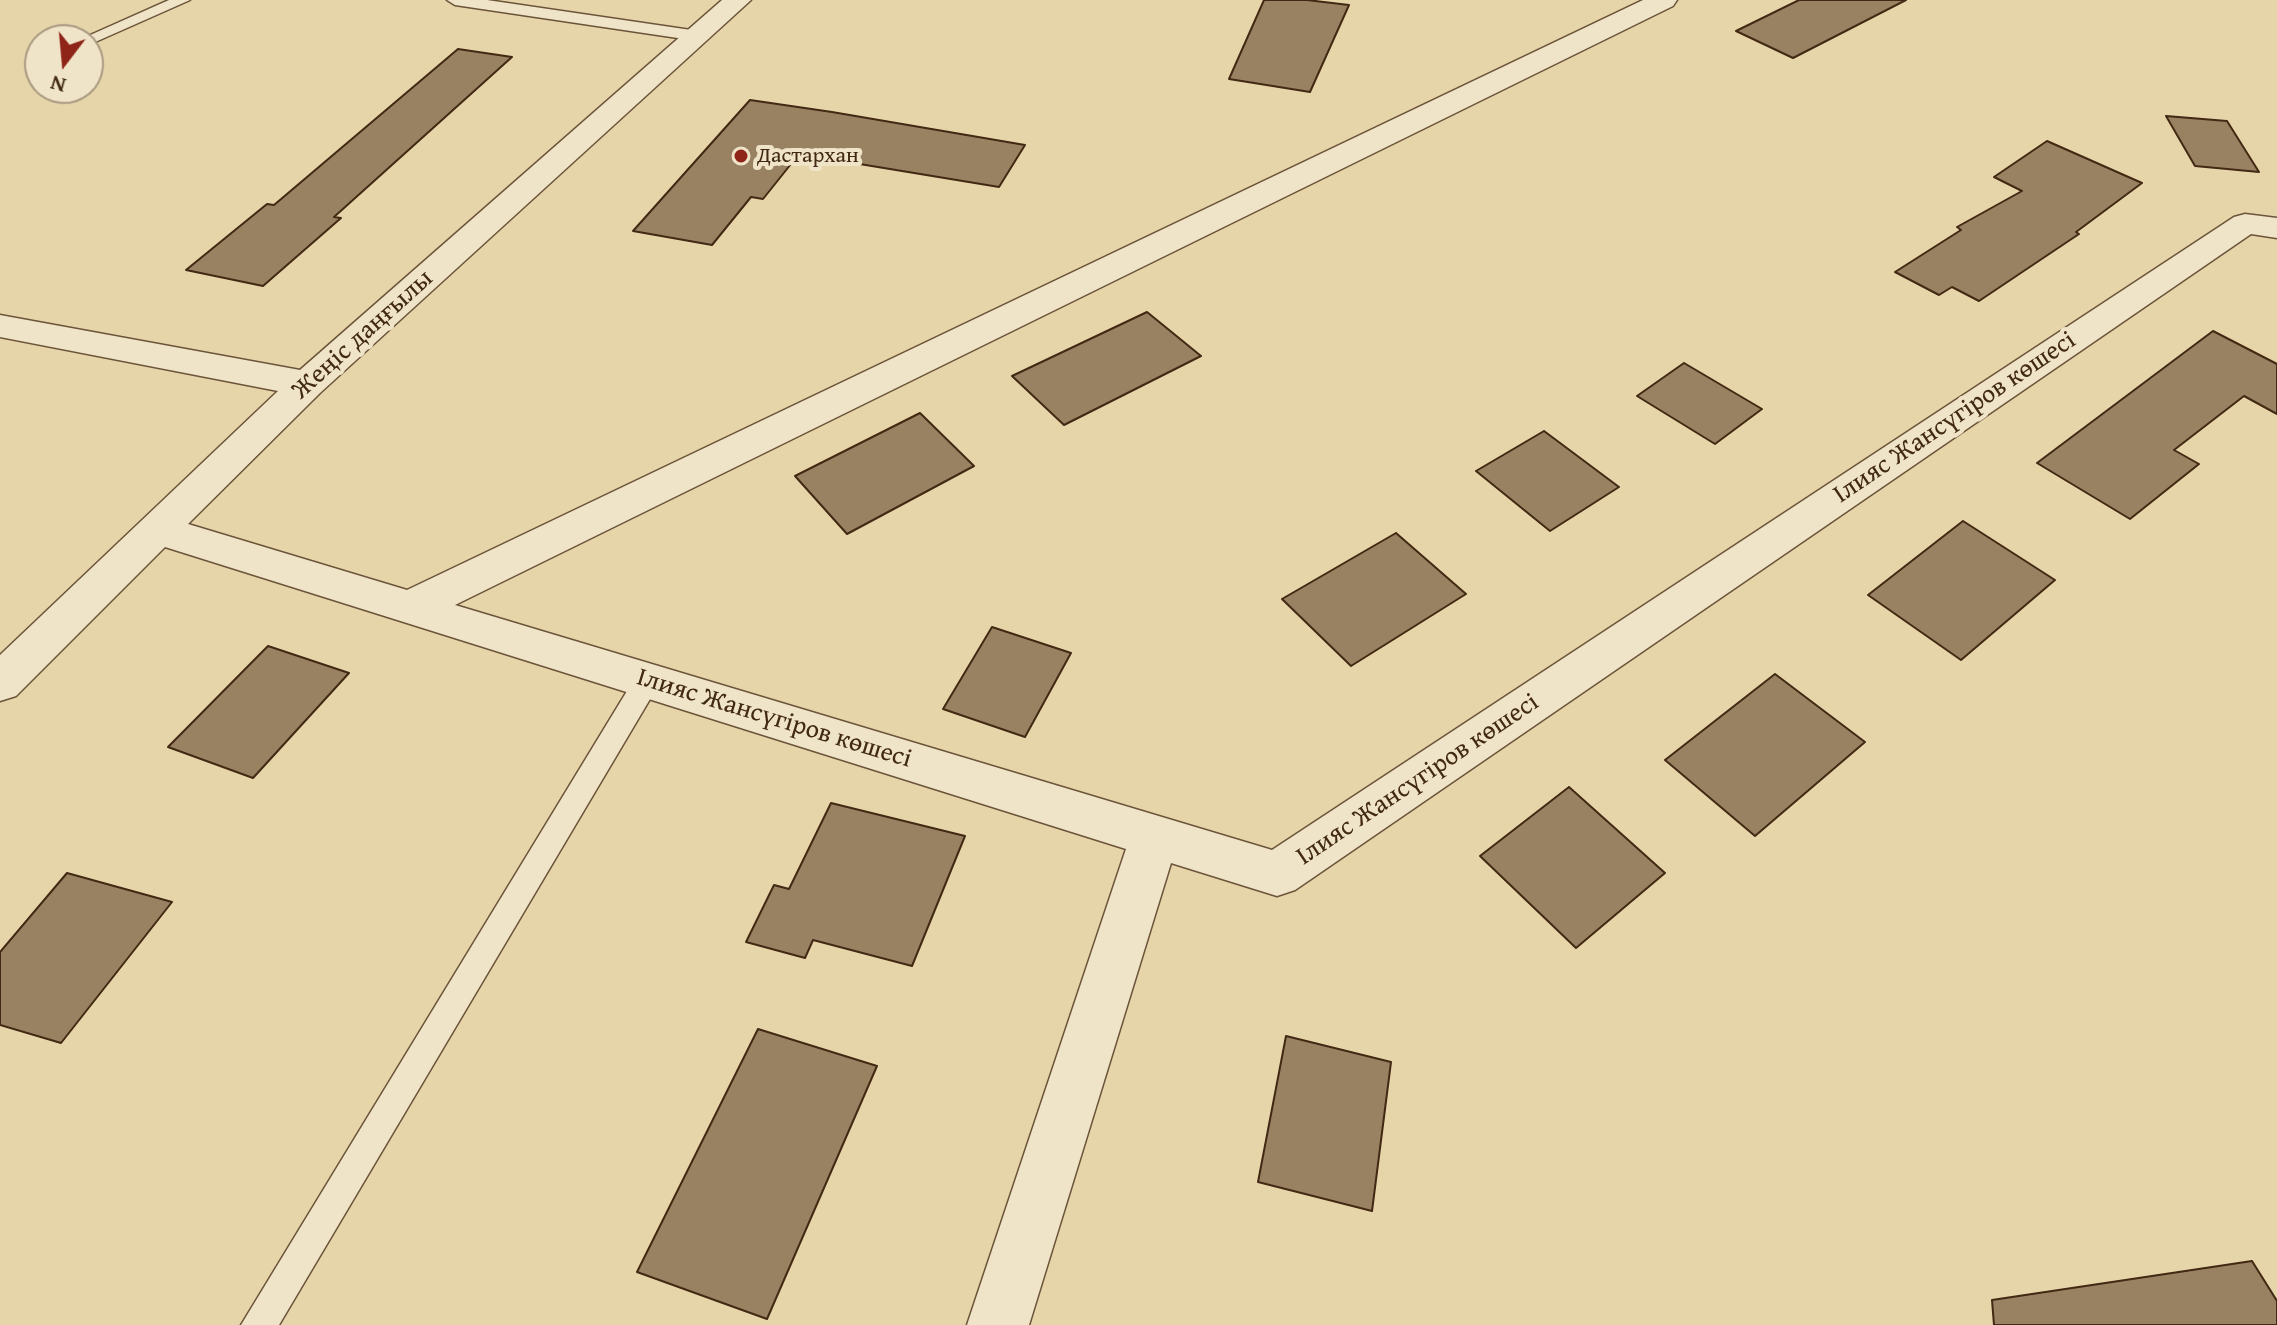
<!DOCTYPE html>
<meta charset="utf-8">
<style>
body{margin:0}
#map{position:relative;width:2277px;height:1325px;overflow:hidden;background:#e7d5aa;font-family:"Gentium Book Plus",serif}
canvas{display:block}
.north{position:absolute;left:24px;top:24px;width:80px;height:80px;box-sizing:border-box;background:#efe4c8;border:2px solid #aa9980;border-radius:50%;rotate:196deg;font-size:22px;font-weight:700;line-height:32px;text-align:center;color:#422913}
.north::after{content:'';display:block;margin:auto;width:28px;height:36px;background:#8f2418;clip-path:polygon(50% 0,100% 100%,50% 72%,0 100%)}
</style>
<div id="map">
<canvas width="2277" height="1325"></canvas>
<div class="north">N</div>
</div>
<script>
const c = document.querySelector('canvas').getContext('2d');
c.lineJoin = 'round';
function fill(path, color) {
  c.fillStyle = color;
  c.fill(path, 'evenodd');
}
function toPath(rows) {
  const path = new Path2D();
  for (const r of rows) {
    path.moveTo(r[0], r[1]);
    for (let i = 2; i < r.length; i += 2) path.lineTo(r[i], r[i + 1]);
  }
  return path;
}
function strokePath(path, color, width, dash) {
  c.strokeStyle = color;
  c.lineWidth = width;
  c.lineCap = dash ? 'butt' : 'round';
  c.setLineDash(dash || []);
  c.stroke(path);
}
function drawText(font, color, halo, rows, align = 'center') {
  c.font = font + ' "Gentium Book Plus",serif';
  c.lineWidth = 8;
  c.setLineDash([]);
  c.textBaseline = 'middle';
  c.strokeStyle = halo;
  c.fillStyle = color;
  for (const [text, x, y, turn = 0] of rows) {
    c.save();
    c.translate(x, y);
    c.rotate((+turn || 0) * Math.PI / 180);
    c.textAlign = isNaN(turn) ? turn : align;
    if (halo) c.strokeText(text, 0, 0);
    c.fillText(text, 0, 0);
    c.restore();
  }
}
const building = toPath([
 [1264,0,1307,0,1349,5,1310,92,1229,79,1264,0],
 [1799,0,1906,0,1793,58,1736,31,1799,0],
 [458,49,512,57,334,217,341,218,263,286,186,270,267,204,274,205,458,49],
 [750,100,832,112,1025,145,999,187,799,154,763,199,751,197,712,245,633,231,750,100],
 [2166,116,2227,121,2259,172,2195,166,2166,116],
 [2047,141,2142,183,2076,232,2079,234,1979,301,1952,287,1939,295,1895,272,1961,230,1957,227,2022,191,1994,177,2047,141],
 [1147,312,1201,356,1064,425,1012,376,1147,312],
 [2213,331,2277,364,2277,414,2244,396,2174,450,2199,464,2130,519,2037,463,2213,331],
 [1684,363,1762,409,1715,444,1637,396,1684,363],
 [920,413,974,466,847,534,795,476,920,413],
 [1544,431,1619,487,1550,531,1476,471,1544,431],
 [1963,521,2055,580,1961,660,1868,595,1963,521],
 [1396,533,1466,594,1351,666,1282,599,1396,533],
 [992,627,1071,653,1025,737,943,709,992,627],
 [268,646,349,673,253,778,168,747,268,646],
 [1775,674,1865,742,1755,836,1665,760,1775,674],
 [1569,787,1665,873,1576,948,1480,856,1569,787],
 [831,803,965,836,912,966,813,940,805,958,746,942,774,885,789,889,831,803],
 [67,873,172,902,61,1043,0,1025,0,952,67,873],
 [758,1029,877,1066,767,1319,637,1272,758,1029],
 [1286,1036,1391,1062,1372,1211,1258,1182,1286,1036],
 [2252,1261,2277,1301,2277,1325,1994,1325,1992,1300,2252,1261]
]);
fill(building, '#988262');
strokePath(building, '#422913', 2);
const lane = toPath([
 [169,0,190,0,93,43,79,40,169,0],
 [447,0,487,0,698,31,706,36,698,41,455,5,447,0],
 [647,670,656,673,660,681,656,689,279,1325,241,1325,638,673,647,670]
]);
const street = toPath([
 [722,0,751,0,320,393,188,524,407,590,1643,0,1677,0,1673,6,455,605,1272,850,2234,217,2245,214,2277,218,2277,238,2251,234,1295,890,1277,896,1171,863,1029,1325,967,1325,1126,849,165,547,16,696,0,701,0,655,278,391,0,337,0,315,300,370,722,0]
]);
strokePath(lane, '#6b5439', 3);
strokePath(street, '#6b5439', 3);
fill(lane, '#efe4c8');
fill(street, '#efe4c8');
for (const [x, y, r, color] of [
 [741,156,8,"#8f2418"]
]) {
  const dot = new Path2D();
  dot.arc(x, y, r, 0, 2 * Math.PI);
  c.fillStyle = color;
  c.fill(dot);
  strokePath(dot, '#efe4c8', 3);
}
drawText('22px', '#422913', '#efe4c8', [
 ["Дастархан",757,156]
], 'left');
drawText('26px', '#422913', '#efe4c8', [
 ["Жеңіс даңғылы",363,335,-42],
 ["Ілияс Жансүгіров көшесі",1955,418,-34],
 ["Ілияс Жансүгіров көшесі",774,719,17],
 ["Ілияс Жансүгіров көшесі",1418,780,-34]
]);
</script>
